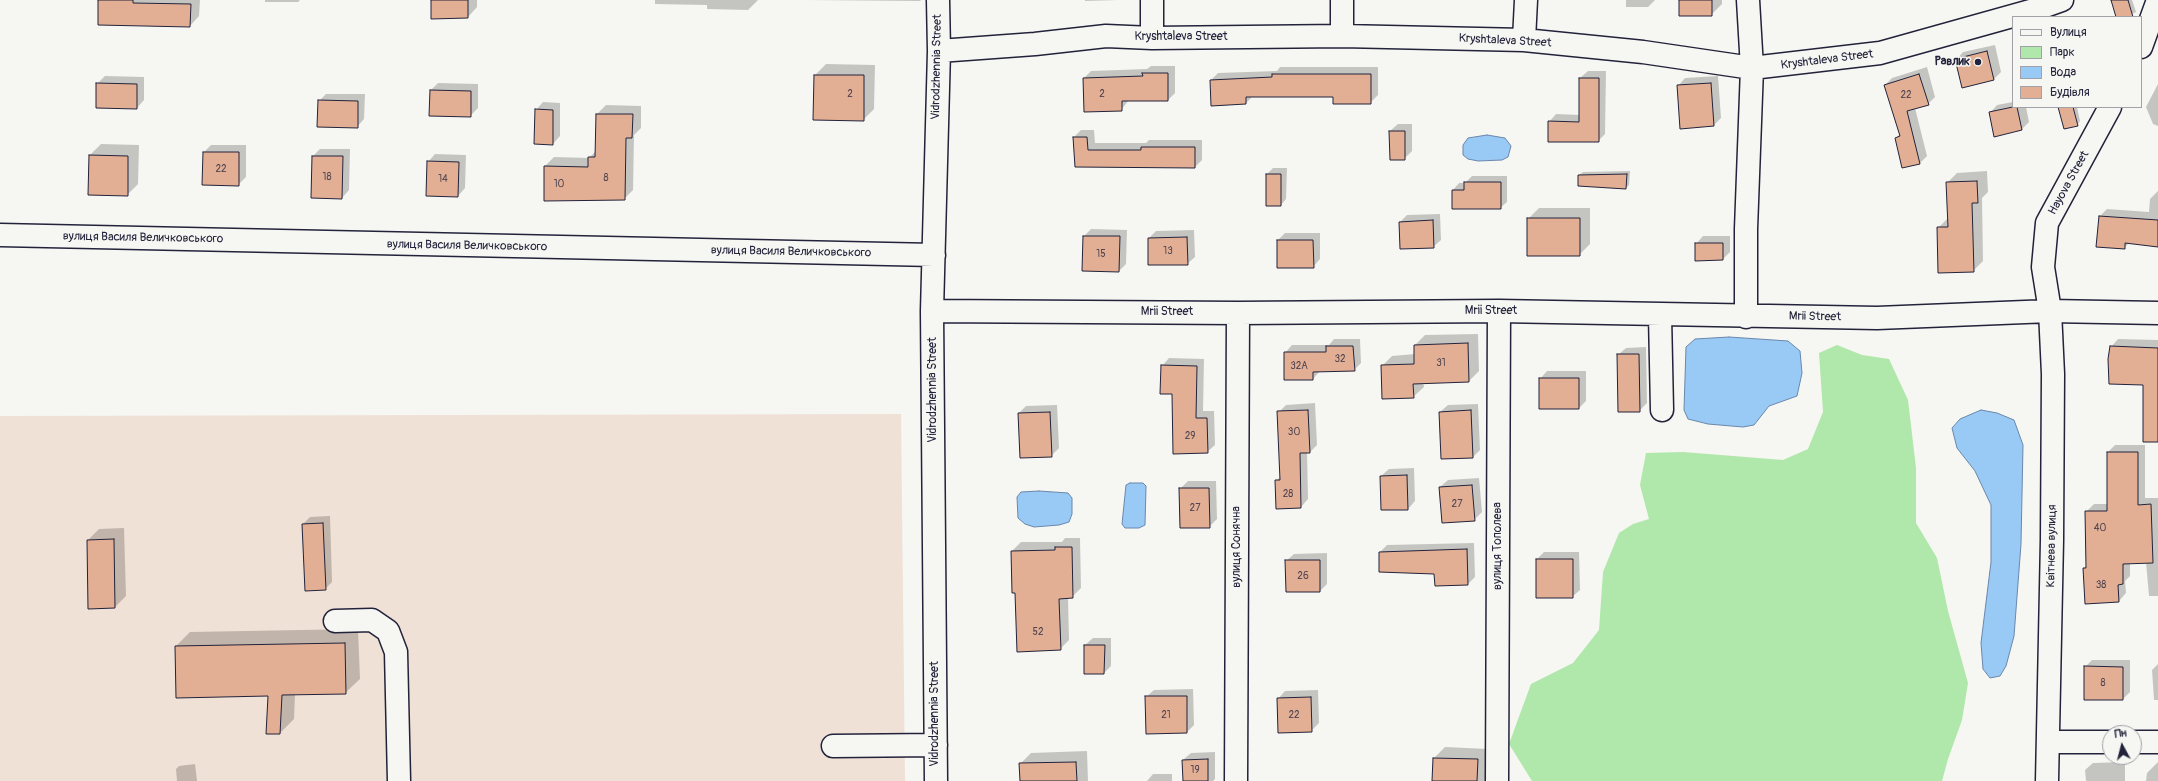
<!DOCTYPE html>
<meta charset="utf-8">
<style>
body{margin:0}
#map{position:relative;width:2158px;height:781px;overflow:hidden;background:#f6f6f2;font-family:Pangolin,sans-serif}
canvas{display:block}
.legend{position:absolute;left:2012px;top:16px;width:130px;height:92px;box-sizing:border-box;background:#f6f6f2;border:1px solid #a1a1a9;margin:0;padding:5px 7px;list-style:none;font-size:12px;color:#22223b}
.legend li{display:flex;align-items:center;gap:8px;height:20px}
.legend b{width:20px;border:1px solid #a1a1a9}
.north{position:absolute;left:2102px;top:725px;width:40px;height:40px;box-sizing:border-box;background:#f6f6f2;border:1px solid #a1a1a9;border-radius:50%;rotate:353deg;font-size:11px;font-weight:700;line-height:16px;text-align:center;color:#22223b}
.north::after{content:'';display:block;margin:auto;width:14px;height:18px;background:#22223b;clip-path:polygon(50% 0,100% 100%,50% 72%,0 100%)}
</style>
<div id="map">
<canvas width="2158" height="781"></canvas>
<ul class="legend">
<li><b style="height:5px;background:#f6f6f2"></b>Вулиця</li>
<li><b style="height:11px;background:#b0e7aa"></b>Парк</li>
<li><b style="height:11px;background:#99caf5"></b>Вода</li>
<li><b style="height:11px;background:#e2af94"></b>Будівля</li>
</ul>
<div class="north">Пн</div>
</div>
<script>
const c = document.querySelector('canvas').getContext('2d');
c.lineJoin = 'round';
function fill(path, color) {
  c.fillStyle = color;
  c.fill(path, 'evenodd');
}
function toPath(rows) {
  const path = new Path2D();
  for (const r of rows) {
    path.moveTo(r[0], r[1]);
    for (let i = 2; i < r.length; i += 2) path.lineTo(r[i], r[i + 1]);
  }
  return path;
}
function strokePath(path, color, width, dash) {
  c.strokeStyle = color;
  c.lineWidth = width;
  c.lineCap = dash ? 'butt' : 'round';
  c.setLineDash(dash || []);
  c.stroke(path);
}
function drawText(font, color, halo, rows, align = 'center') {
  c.font = font + ' Pangolin,sans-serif';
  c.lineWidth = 3;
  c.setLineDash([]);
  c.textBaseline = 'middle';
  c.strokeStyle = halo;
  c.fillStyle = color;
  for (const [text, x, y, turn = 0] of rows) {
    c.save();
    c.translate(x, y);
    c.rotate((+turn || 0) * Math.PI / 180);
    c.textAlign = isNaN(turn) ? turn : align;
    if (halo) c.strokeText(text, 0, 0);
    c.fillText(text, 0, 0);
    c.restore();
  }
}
fill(toPath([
 [901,414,905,781,0,781,0,416]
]), '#f0e1d6');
fill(toPath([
 [1837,345,1862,355,1889,359,1908,400,1916,468,1916,523,1937,558,1948,611,1968,683,1962,720,1948,759,1942,781,1532,781,1509,744,1531,684,1573,663,1599,630,1603,572,1619,533,1633,524,1649,519,1640,485,1646,453,1683,452,1783,460,1808,449,1823,412,1819,353]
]), '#b0e7aa');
const water = toPath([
 [1487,135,1505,138,1511,146,1508,157,1502,160,1478,161,1468,159,1463,155,1463,145,1468,138,1487,135],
 [1729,337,1788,341,1800,351,1802,373,1797,396,1769,406,1754,425,1743,427,1708,424,1688,419,1684,410,1686,347,1695,339,1729,337],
 [1981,410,1997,413,2014,420,2023,445,2021,544,2014,636,2006,666,2000,676,1990,678,1983,669,1981,643,1991,562,1991,505,1975,471,1957,448,1952,428,1960,419,1981,410],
 [1130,483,1143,483,1146,486,1145,525,1139,528,1125,528,1122,524,1126,485,1130,483],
 [1039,491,1068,493,1072,498,1072,514,1069,522,1059,525,1034,527,1025,524,1018,518,1017,497,1021,492,1039,491]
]);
fill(water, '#99caf5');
strokePath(water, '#6987ab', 1);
fill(toPath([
 [99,0,200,0,199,16,190,26],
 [265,0,300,0,298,2,265,2],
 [432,0,477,0,477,7,468,17],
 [655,0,758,0,748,10,707,9,707,5,655,4],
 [806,0,921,0,920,1],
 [1085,0,1119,0,1085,1],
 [1626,0,1655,0,1648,7,1626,7],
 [1680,0,1722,0,1722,4,1711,15],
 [2112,0,2132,0,2136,12,2126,17,2117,17],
 [1995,45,2001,72,1994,79,1963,87,1956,60,1963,52],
 [826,64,875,65,874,109,863,120,815,75],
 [1151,66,1175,66,1175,93,1168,100,1129,100,1121,110,1084,78,1091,71,1147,69],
 [1280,67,1378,67,1378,95,1370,103,1334,96,1253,96,1246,103,1211,80,1218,73,1277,71],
 [1927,67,1935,97,1928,104,1915,108,1927,156,1920,163,1903,167,1896,138,1900,134,1885,85,1892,78],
 [1588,71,1606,71,1605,134,1598,141,1549,122,1556,114,1580,115,1580,78],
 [105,76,144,77,144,100,137,108,97,84],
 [1718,76,1721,118,1714,125,1678,86,1685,78],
 [438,83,478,84,478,108,470,116,430,91],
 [2158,84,2158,83,2158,126,2153,124,2146,107],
 [326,94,365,94,364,119,357,127,319,101],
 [543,102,560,103,560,136,553,144,536,110],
 [2013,102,2013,107,2026,107,2029,122,2022,129,1990,113,1997,105],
 [606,105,641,106,641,128,634,135,633,190,624,199,545,166,554,157,589,158,597,150,597,114],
 [2059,107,2077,107,2080,121,2077,125],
 [1398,124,1412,124,1412,151,1404,159,1390,131],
 [1081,130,1094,130,1095,143,1146,143,1149,140,1202,140,1202,160,1195,167,1076,166,1074,137],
 [101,144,139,145,138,184,127,195,90,155],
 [211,145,246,145,246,177,238,185,204,152],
 [320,149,350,149,349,190,342,198,313,156],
 [435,154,466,155,465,188,458,196,427,195,428,162],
 [1273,168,1287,168,1286,199,1281,205,1267,174],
 [1630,171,1629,185,1626,188,1579,175,1583,172],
 [1987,171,1988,192,1982,198,1983,261,1973,271,1938,228,1948,218,1947,183,1957,173],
 [1472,176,1507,176,1507,202,1500,208,1453,208,1453,190,1459,183,1465,183],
 [2158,191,2158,246,2130,242,2124,248,2097,246,2100,216,2107,209,2149,212,2150,199],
 [1539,208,1590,208,1590,244,1579,255,1528,219],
 [1440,214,1441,240,1433,247,1400,222,1407,215],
 [1091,229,1127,230,1126,264,1119,271,1084,236],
 [1194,230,1195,257,1187,264,1149,238,1156,231],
 [1285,233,1320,233,1320,259,1313,267,1278,240],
 [1703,236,1730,236,1730,252,1723,259,1696,244],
 [1478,334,1479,371,1469,381,1423,382,1424,387,1413,397,1382,366,1392,356,1415,354,1415,345,1425,335],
 [1334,339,1360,339,1361,363,1354,370,1320,371,1313,379,1285,353,1292,345,1329,345],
 [2118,339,2158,340,2158,441,2144,384,2111,347],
 [1646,347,1647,403,1639,411,1618,355,1626,348],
 [1169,358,1204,359,1203,411,1214,411,1215,445,1207,452,1173,393,1162,366],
 [1547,371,1586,371,1586,401,1579,408,1540,379],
 [1315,403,1317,445,1310,452,1307,452,1308,499,1301,507,1277,508,1276,481,1281,476,1279,412,1286,405],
 [1478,404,1480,450,1473,457,1440,412,1448,405],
 [1057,405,1059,448,1051,456,1019,413,1026,406],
 [2115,445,2145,445,2145,498,2158,498,2158,596,2149,596,2146,562,2130,563,2130,576,2125,581,2126,593,2119,601,2084,568,2087,565,2086,512,2094,504,2108,504,2108,452],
 [1414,468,1415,501,1408,509,1381,476,1389,469],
 [1479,478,1482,512,1474,520,1440,487,1448,480],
 [1188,481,1216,481,1217,519,1209,527,1180,489],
 [330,516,332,582,325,589,303,524,310,517],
 [124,528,126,596,115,607,89,608,88,540,99,529],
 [1065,538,1080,538,1081,588,1072,597,1068,598,1069,640,1060,649,1012,551,1021,542,1062,542],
 [1474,543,1475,577,1468,584,1380,552,1387,545],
 [1544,552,1579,552,1580,590,1572,597,1537,559],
 [1327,553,1327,584,1320,591,1286,561,1294,554],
 [358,629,360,679,345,693,295,694,294,719,280,733,267,733,269,695,176,646,190,632],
 [1093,638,1111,638,1111,666,1104,673,1085,673,1085,645],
 [2092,660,2130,660,2130,692,2123,699,2085,667],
 [2158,664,2158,700,2154,700,2152,670],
 [1193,689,1194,725,1187,732,1146,697,1154,690],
 [1318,690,1319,723,1311,731,1278,699,1285,691],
 [1445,747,1488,749,1487,781,1433,781,1434,758],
 [1087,751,1088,781,1021,781,1020,764,1031,753],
 [1215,752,1215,779,1213,781,1184,781,1183,760,1191,753],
 [2125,762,2125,781,2086,781,2085,770,2093,763],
 [2158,762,2158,781,2146,781,2147,773],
 [195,764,197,781,177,781,176,769,179,766],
 [1153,774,1172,774,1172,781,1147,781]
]), '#0003');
const building = toPath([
 [98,0,133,0,133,3,191,4,190,27,98,25,98,0],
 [431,0,468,0,468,18,431,19,431,0],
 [1679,0,1712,0,1712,16,1679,16,1679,0],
 [2111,0,2128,0,2133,17,2116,17,2111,0],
 [1987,51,1994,80,1962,88,1955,59,1987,51],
 [1142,73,1168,73,1168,101,1122,101,1122,111,1084,112,1083,78,1143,76,1142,73],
 [1272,74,1371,74,1371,104,1333,104,1333,97,1246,97,1246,104,1211,106,1210,80,1272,77,1272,74],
 [1919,74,1929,105,1907,111,1920,164,1902,168,1895,138,1900,136,1884,85,1919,74],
 [814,75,864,75,864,121,813,120,814,75],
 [1579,78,1599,78,1599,142,1548,142,1548,121,1579,122,1579,78],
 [96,83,137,84,137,109,96,108,96,83],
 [1711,83,1714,126,1680,129,1677,85,1711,83],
 [430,90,471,91,471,117,429,116,430,90],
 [318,100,358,101,358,128,317,127,318,100],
 [2013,107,2017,107,2022,130,1994,137,1989,112,2013,107],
 [2058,107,2073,107,2078,126,2064,129,2058,107],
 [535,109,553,110,553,145,534,144,535,109],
 [596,114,633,114,632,138,626,138,625,200,544,201,544,166,588,167,588,157,595,157,596,114],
 [1389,131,1405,131,1405,160,1390,160,1389,131],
 [1073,137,1087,137,1088,150,1141,150,1141,147,1195,147,1195,168,1075,167,1073,137],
 [203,152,239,152,239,186,202,185,203,152],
 [89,155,128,156,128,196,88,195,89,155],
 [312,156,343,156,342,199,311,198,312,156],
 [427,161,459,162,458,197,426,196,427,161],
 [1266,174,1281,174,1281,206,1266,206,1266,174],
 [1627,174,1626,189,1578,186,1578,175,1627,174],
 [1977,181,1978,203,1972,203,1974,272,1938,273,1937,227,1948,227,1946,182,1977,181],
 [1464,182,1501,182,1501,209,1452,209,1452,190,1464,190,1464,182],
 [2099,216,2158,220,2158,247,2125,243,2125,249,2096,247,2099,216],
 [1527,218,1580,218,1580,256,1527,256,1527,218],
 [1433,220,1434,248,1400,249,1399,222,1433,220],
 [1083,236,1120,236,1119,272,1082,271,1083,236],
 [1187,237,1188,265,1148,265,1148,238,1187,237],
 [1277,240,1313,240,1314,268,1277,268,1277,240],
 [1695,243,1723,243,1723,260,1695,261,1695,243],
 [1468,343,1469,382,1413,384,1414,398,1382,399,1381,365,1414,364,1414,345,1468,343],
 [1326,346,1353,346,1355,371,1313,372,1313,380,1284,380,1284,352,1326,352,1326,346],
 [2110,346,2158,348,2158,442,2143,442,2143,385,2109,384,2108,359,2110,346],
 [1617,354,1639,354,1640,412,1618,412,1617,354],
 [1161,365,1197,366,1196,418,1207,418,1208,453,1173,454,1172,394,1160,394,1161,365],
 [1539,378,1579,378,1579,409,1539,409,1539,378],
 [1308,410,1310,453,1300,453,1301,508,1276,509,1275,480,1280,480,1277,411,1308,410],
 [1471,410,1473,458,1441,459,1439,412,1471,410],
 [1050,412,1052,457,1020,458,1018,413,1050,412],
 [2107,452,2138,452,2138,505,2151,504,2153,563,2123,564,2123,584,2118,585,2119,602,2085,604,2083,568,2086,568,2085,511,2107,511,2107,452],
 [1407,475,1408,510,1381,510,1380,476,1407,475],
 [1472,485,1475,521,1442,523,1439,487,1472,485],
 [1179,488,1209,488,1210,528,1180,528,1179,488],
 [323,523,326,590,305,591,302,524,323,523],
 [114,539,115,608,88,609,87,540,114,539],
 [1055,547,1072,547,1073,598,1059,599,1061,650,1017,652,1015,593,1012,593,1011,551,1055,550,1055,547],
 [1467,549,1468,585,1435,586,1434,574,1379,572,1379,552,1467,549],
 [1536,559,1573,559,1573,598,1536,598,1536,559],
 [1285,560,1320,560,1320,592,1286,592,1285,560],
 [345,643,346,694,282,695,280,734,266,734,268,696,176,698,175,646,345,643],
 [1084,645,1105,645,1104,674,1084,674,1084,645],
 [2084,666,2123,667,2123,700,2084,700,2084,666],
 [1145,696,1187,696,1187,733,1146,734,1145,696],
 [1311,697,1312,732,1278,733,1277,698,1311,697],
 [1433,758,1478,759,1477,781,1432,781,1433,758],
 [1208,759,1208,781,1183,781,1182,760,1208,759],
 [1076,762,1077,781,1020,781,1019,763,1076,762]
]);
fill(building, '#e2af94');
strokePath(building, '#22223b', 1);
const minor = toPath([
 [1342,36,1342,0],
 [1152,38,1152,0],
 [1524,40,1526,0],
 [2141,47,2158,0],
 [939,51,1035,44,1106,36,1152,38,1342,36,1524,40,1643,52,1752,68,1880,53,2034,10,2062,0],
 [0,235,934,255],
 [932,311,1238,313,1499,311,1877,318,2050,311,2158,313],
 [1660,315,1662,410],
 [1746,317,1746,229,1752,68,1748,0],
 [335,621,372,620,388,631,396,652,399,781],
 [2049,742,2110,742],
 [2134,742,2158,742],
 [833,746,936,745],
 [936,781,932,311,939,51,938,0],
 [1236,781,1238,313],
 [1497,781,1499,311],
 [2047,781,2052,540,2053,374,2050,311,2043,267,2047,223,2110,107]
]);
strokePath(minor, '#22223b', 25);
strokePath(minor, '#f6f6f2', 22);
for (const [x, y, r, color] of [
 [1978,62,4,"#22223b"]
]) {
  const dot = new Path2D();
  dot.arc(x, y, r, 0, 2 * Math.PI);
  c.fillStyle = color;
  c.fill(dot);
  strokePath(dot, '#f6f6f2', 1.5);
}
drawText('10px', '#524551', null, [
 ["2",850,94],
 ["2",1102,94],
 ["22",1906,95],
 ["22",221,169],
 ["18",327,177],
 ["8",606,178],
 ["14",443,179],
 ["10",559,184],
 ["13",1168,251],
 ["15",1101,254],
 ["32",1340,359],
 ["31",1441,363],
 ["32A",1299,366],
 ["30",1294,432],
 ["29",1190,436],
 ["28",1288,494],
 ["27",1457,504],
 ["27",1195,508],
 ["40",2100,528],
 ["26",1303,576],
 ["38",2101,585],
 ["52",1038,632],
 ["8",2103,683],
 ["21",1166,715],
 ["22",1294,715],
 ["19",1195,770]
]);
drawText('12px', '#22223b', '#f6f6f2', [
 ["Kryshtaleva Street",1181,37],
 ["Kryshtaleva Street",1505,41,3],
 ["Kryshtaleva Street",1827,60,-7],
 ["Vidrodzhennia Street",937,67,-89],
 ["Hayova Street",2069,183,-61],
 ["вулиця Василя Величковського",143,238,1],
 ["вулиця Василя Величковського",467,246,1],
 ["вулиця Василя Величковського",791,252,1],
 ["Mrii Street",1491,311],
 ["Mrii Street",1167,312],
 ["Mrii Street",1815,317,1],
 ["Vidrodzhennia Street",933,390,-90],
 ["вулиця Тополева",1498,546,-90],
 ["Квітнева вулиця",2052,546,-89],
 ["вулиця Сонячна",1237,547,-90],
 ["Vidrodzhennia Street",935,714,-90]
]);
drawText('bold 12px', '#22223b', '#f6f6f2', [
 ["Равлик",1970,62]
], 'right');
</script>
